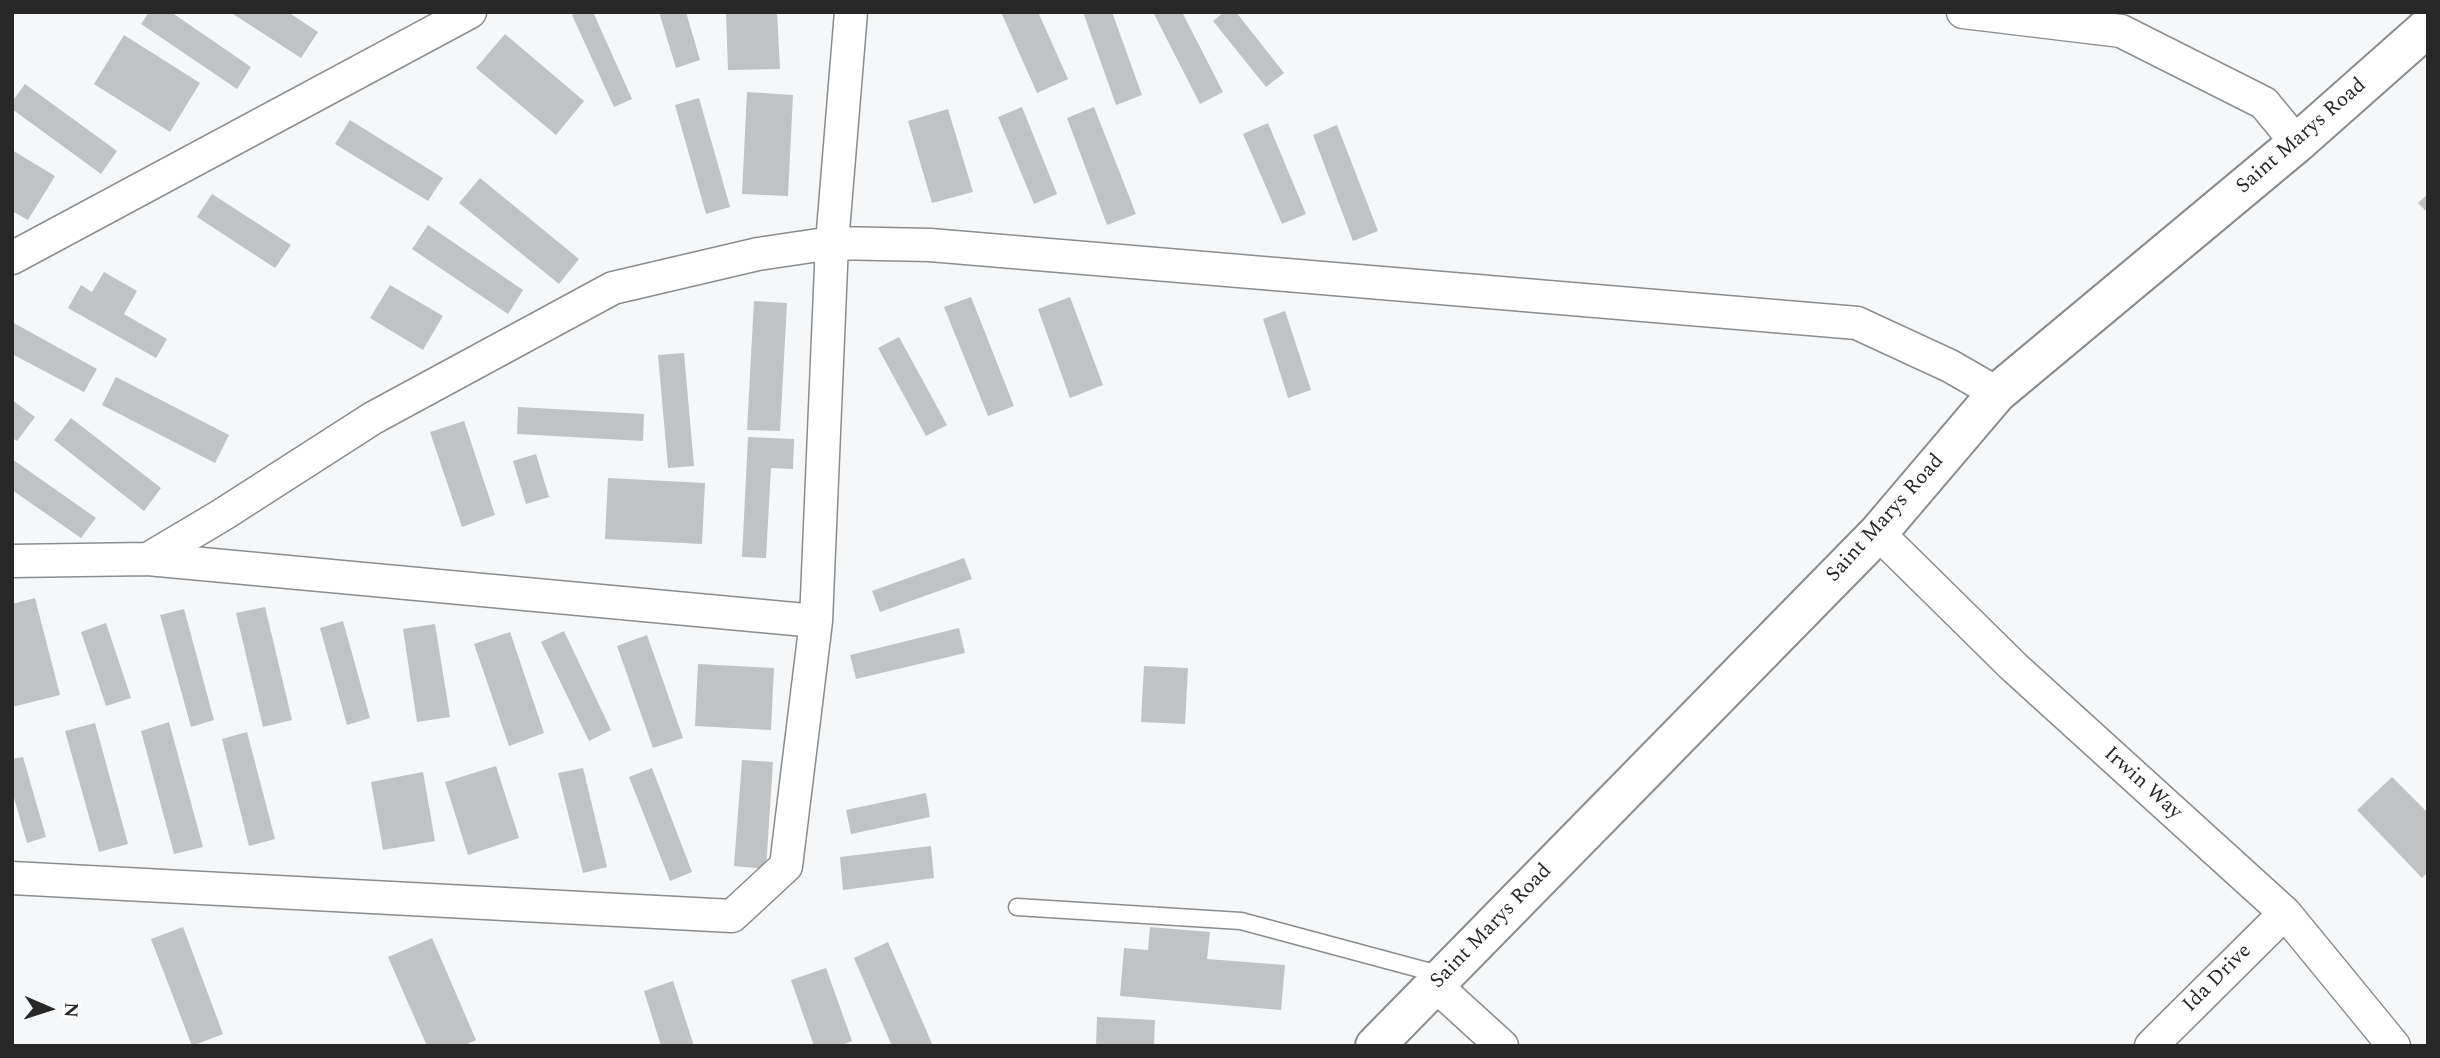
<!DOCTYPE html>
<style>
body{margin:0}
#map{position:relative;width:2440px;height:1058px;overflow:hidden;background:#f6f7f8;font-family:Spectral,serif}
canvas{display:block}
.frame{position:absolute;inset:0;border:14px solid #272728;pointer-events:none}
.north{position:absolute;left:14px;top:974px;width:70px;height:70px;-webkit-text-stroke:5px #fff;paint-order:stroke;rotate:93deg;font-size:19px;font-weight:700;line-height:28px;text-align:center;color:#272728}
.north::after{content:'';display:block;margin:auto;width:24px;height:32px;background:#272728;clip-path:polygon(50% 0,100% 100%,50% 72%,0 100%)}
</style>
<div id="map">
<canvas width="2440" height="1058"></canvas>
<div class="frame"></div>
<div class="north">N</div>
</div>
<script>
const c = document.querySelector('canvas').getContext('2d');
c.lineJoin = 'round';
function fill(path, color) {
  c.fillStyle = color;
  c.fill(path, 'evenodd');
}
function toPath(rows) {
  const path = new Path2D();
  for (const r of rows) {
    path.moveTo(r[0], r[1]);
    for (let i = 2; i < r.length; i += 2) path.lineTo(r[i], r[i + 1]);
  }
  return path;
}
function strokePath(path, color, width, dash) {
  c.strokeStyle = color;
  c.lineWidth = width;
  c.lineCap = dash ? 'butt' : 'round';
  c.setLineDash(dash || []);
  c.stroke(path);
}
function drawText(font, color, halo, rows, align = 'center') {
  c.font = font + ' Spectral,serif';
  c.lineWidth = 5;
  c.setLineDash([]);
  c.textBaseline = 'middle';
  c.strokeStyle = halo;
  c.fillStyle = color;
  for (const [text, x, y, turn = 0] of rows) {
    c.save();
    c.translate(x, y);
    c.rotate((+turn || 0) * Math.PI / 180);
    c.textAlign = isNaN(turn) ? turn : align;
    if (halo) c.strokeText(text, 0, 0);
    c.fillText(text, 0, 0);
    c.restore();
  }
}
fill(toPath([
 [149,12,171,12,251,67,237,89,141,24],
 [230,12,288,12,318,32,301,58],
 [578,12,593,12,632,99,614,107,572,15],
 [659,12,686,12,700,60,676,68],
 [726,12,777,12,780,69,728,70],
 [1001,12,1038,12,1068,79,1037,93],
 [1083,12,1112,12,1142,95,1116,105],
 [1153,12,1182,12,1223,92,1200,104],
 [1224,12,1236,12,1284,73,1266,87,1213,21],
 [505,34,584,101,556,135,476,68],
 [124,35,200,83,170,132,94,84],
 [25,84,117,151,101,174,12,109,12,102],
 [747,92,793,95,788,196,742,194],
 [699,98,730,207,706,214,675,105],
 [1022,107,1057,194,1034,204,998,117],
 [1094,107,1136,214,1107,225,1067,118],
 [948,109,973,192,932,203,908,121],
 [350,120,443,178,428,201,335,144],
 [1268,123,1306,214,1282,224,1243,134],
 [1337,125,1378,231,1353,241,1313,135],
 [12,150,55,176,28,220,12,211],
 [480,178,579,259,559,284,459,203],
 [212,194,291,245,275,268,197,217],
 [2428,194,2428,213,2418,203],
 [428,225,523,290,508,314,412,249],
 [104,272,137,291,124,314,167,339,156,358,68,308,81,285,92,292],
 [390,285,443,316,423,350,370,318],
 [971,297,1014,406,988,416,944,307],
 [1070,297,1103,385,1070,398,1038,309],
 [754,301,787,303,780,431,747,430],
 [1285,311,1311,390,1288,398,1263,319],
 [12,322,97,369,84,392,12,354],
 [899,337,947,425,926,436,878,348],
 [684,353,694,466,668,468,658,355],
 [116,377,229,435,215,463,102,405],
 [12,400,35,417,17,441,12,438],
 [518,407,644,414,643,441,517,434],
 [71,418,161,488,144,511,54,440],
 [464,421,495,515,462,527,430,432],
 [748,437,794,439,793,469,771,468,766,558,742,557],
 [536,454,549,497,526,504,513,461],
 [12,459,96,518,81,538,12,490],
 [608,478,705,483,702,544,605,539],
 [964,558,972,579,880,612,872,591],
 [35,598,60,695,12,707,12,604],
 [265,607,292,720,263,727,236,613],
 [184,609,214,720,191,727,160,615],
 [343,621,370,718,347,725,320,628],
 [106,623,131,698,106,706,81,632],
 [435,624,450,717,417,722,403,629],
 [959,628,965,653,856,679,850,655],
 [564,631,611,730,589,741,541,642],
 [510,632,544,733,509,746,474,644],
 [647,635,683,738,653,748,617,646],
 [698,664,774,668,771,730,695,726],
 [1144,666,1188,668,1185,724,1141,722],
 [169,722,203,847,174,854,141,731],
 [95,723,128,844,99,852,65,731],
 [247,732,275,839,249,846,222,739],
 [23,757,46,837,27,843,12,791,12,759],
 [742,760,773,762,766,869,734,866],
 [496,766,519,838,468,855,445,782],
 [583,768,607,867,583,873,558,773],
 [652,768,692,872,670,881,629,777],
 [423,772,435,841,383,850,371,782],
 [2392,777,2428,813,2428,872,2422,878,2357,810],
 [926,793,930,817,851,834,846,810],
 [931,846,934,878,843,890,840,857],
 [183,927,223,1034,192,1046,151,939],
 [1150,927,1210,932,1207,959,1285,965,1281,1010,1120,996,1124,948,1148,950],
 [432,938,476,1040,463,1046,427,1046,388,957],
 [888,942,933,1046,892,1046,854,958],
 [826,968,852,1041,840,1046,814,1046,791,980],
 [673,981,694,1046,661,1046,644,991],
 [1097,1017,1155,1020,1154,1046,1096,1046]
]), '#c0c2c3');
const service = toPath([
 [1017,907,1241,921,1442,975]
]);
const minor = toPath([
 [1963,12,2121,31,2264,103,2297,143],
 [12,258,470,12],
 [1878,533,2014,667,2285,913,2394,1046],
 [148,559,222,515,373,418,613,288,758,254,832,243,930,245,1857,323,1950,366,1997,393],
 [12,561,148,559,816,621],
 [12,878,732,916,786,866,816,621,832,243,851,12],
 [1435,985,1502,1046],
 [2151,1046,2285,913]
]);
const secondary = toPath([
 [1375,1046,1878,533,1997,393,2297,143,2428,27]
]);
strokePath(service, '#8a8c8d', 19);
strokePath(minor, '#8a8c8d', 35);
strokePath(secondary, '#8a8c8d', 42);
strokePath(service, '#fff', 16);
strokePath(minor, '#fff', 32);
strokePath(secondary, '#fff', 38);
drawText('21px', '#272728', '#fff', [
 ["Saint Marys Road",2302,137,-41],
 ["Saint Marys Road",1886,519,-48],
 ["Irwin Way",2142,784,42],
 ["Saint Marys Road",1492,927,-46],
 ["Ida Drive",2218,979,-45]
]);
</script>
